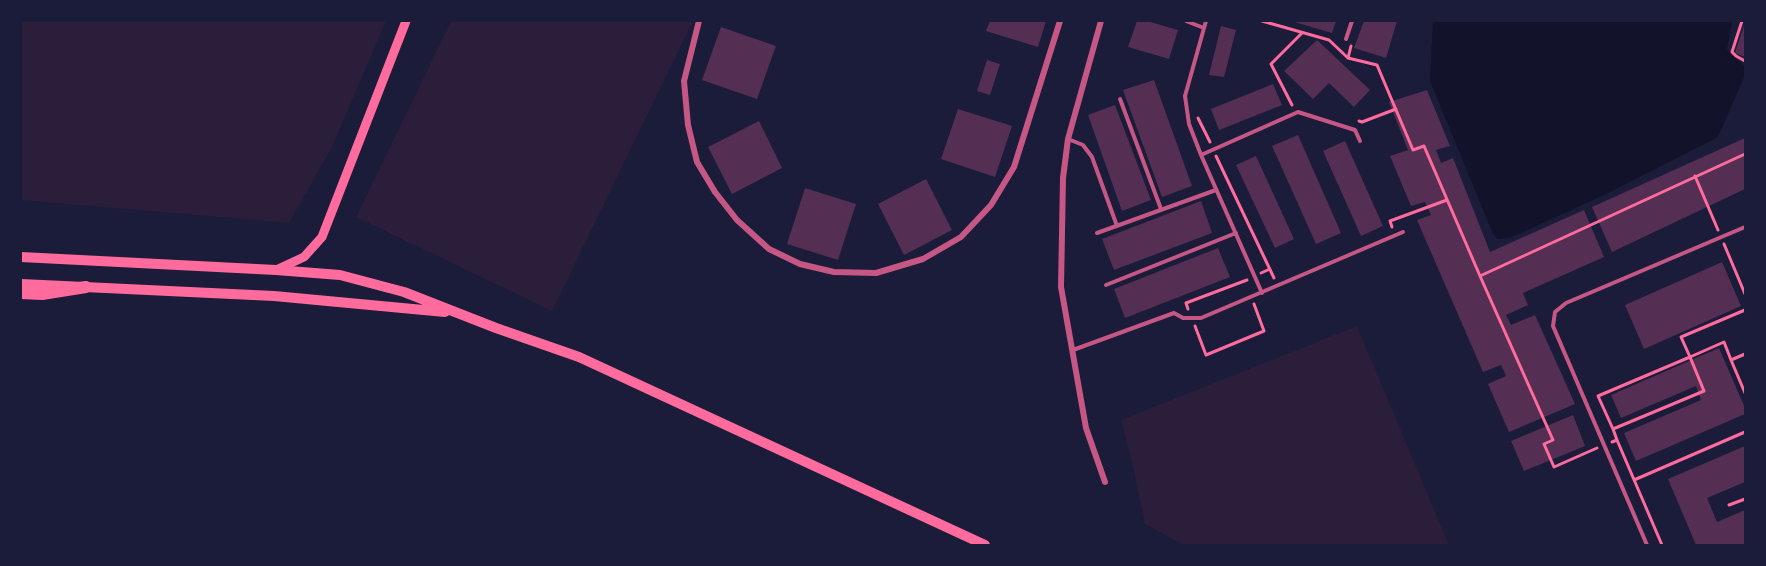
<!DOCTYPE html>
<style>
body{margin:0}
#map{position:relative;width:1766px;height:566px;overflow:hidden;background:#1b1b3a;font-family:Mulish,sans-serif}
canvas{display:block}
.frame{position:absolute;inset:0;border:22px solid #1b1b3a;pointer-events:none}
</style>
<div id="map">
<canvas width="1766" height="566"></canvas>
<div class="frame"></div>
</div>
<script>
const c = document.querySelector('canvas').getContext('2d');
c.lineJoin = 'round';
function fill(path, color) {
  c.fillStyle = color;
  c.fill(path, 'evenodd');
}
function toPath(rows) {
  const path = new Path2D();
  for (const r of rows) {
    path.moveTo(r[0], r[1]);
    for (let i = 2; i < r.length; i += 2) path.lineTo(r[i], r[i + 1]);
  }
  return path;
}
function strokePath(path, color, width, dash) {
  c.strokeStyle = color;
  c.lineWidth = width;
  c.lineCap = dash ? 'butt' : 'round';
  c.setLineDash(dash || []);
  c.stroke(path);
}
fill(toPath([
 [21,21,386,21,332,147,289,223,21,200],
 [451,21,693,21,552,311,356,217],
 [1357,326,1449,545,1183,545,1145,524,1131,458,1121,420]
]), '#2a1e3b');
fill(toPath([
 [1433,21,1732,21,1727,49,1745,67,1745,75,1718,137,1606,194,1510,238,1498,239,1493,234,1430,81]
]), '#12122b');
fill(toPath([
 [990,21,1046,21,1038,47,986,31],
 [1137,21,1147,21,1178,30,1169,59,1128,47],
 [1291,21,1336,21,1332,33],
 [1364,21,1397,21,1386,58,1354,48],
 [1745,22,1745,57,1735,53],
 [1221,26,1236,30,1224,77,1209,75],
 [721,27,776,46,757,99,702,80],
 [1317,40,1370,90,1354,107,1329,83,1313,99,1284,71],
 [987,60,1000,64,990,95,977,91],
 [1154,80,1192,186,1162,197,1123,90],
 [1273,84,1282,105,1219,130,1211,109],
 [1427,90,1450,146,1436,150,1441,163,1453,158,1490,252,1584,210,1604,257,1523,293,1528,305,1506,315,1511,325,1535,315,1575,404,1509,432,1488,384,1506,376,1501,365,1483,372,1417,220,1431,215,1425,202,1411,206,1390,156,1408,150,1389,102],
 [1115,105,1151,200,1122,211,1088,115],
 [958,109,1012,126,995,177,941,159],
 [759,121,782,168,732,194,708,147],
 [1298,135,1341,233,1316,244,1272,146],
 [1745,138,1745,189,1612,252,1592,207],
 [1345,141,1383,226,1361,236,1323,151],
 [1256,156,1294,239,1275,248,1236,165],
 [926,179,952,230,904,255,878,204],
 [805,188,856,204,838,260,787,244],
 [1201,201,1212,233,1114,270,1102,239],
 [1218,248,1230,277,1125,318,1114,289],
 [1722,262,1741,306,1644,349,1625,305],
 [1719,348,1745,408,1745,414,1636,461,1624,433,1701,400,1696,386,1621,418,1611,395],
 [1573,415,1585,446,1524,471,1511,441],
 [1745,446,1745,482,1707,498,1717,522,1745,510,1745,545,1696,545,1668,479]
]), '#542f53');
strokePath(toPath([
 [1262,21,1329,40,1348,58,1377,65,1413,150,1424,146,1480,276,1553,440,1544,444,1554,467,1597,448],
 [1742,21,1732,52,1736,56,1745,61],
 [1348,58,1351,46],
 [1292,105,1271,64,1302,33],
 [1198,118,1210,142],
 [1359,121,1362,122,1396,109],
 [1216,156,1274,278],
 [1695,176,1718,230],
 [1392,227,1390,221,1447,200],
 [1724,244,1745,294],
 [1261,273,1270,269],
 [1480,276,1745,154],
 [1188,309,1186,303,1247,280],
 [1195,326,1206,355,1264,331,1254,304],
 [1745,354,1731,360,1745,393],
 [1613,429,1598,396,1690,357,1681,337,1745,310],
 [1617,440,1662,545],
 [1612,442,1617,440,1613,429,1704,391,1690,357,1724,342,1731,360],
 [1634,480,1745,432],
 [1729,505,1745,499]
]), '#ff6b9d', 3);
strokePath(toPath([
 [1186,21,1204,28],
 [1206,21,1185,96,1189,124,1201,155,1262,293],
 [1346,39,1352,21],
 [1120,99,1161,209],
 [1068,139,1083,145,1092,157,1117,226],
 [1201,155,1298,112,1355,130,1360,141],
 [1097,233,1216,190],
 [1106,285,1236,233],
 [1073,350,1174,313,1183,318,1201,318,1403,232],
 [1647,545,1553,326,1555,312,1566,303,1745,227]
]), '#c65784', 4);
strokePath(toPath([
 [699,21,684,81,688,125,697,162,715,192,737,220,769,249,800,264,834,272,876,273,923,259,961,237,991,205,1014,167,1060,21],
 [1101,21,1068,139,1063,178,1061,287,1086,428,1105,482]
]), '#c65784', 6);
strokePath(toPath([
 [276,270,304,257,322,237,406,21]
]), '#ff6b9d', 9);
strokePath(toPath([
 [21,257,276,270,340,275,404,292,496,328,579,357,985,545],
 [21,284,274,296,445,312]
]), '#ff6b9d', 10);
strokePath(toPath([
 [21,293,42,294,86,287]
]), '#ff6b9d', 12);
</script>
